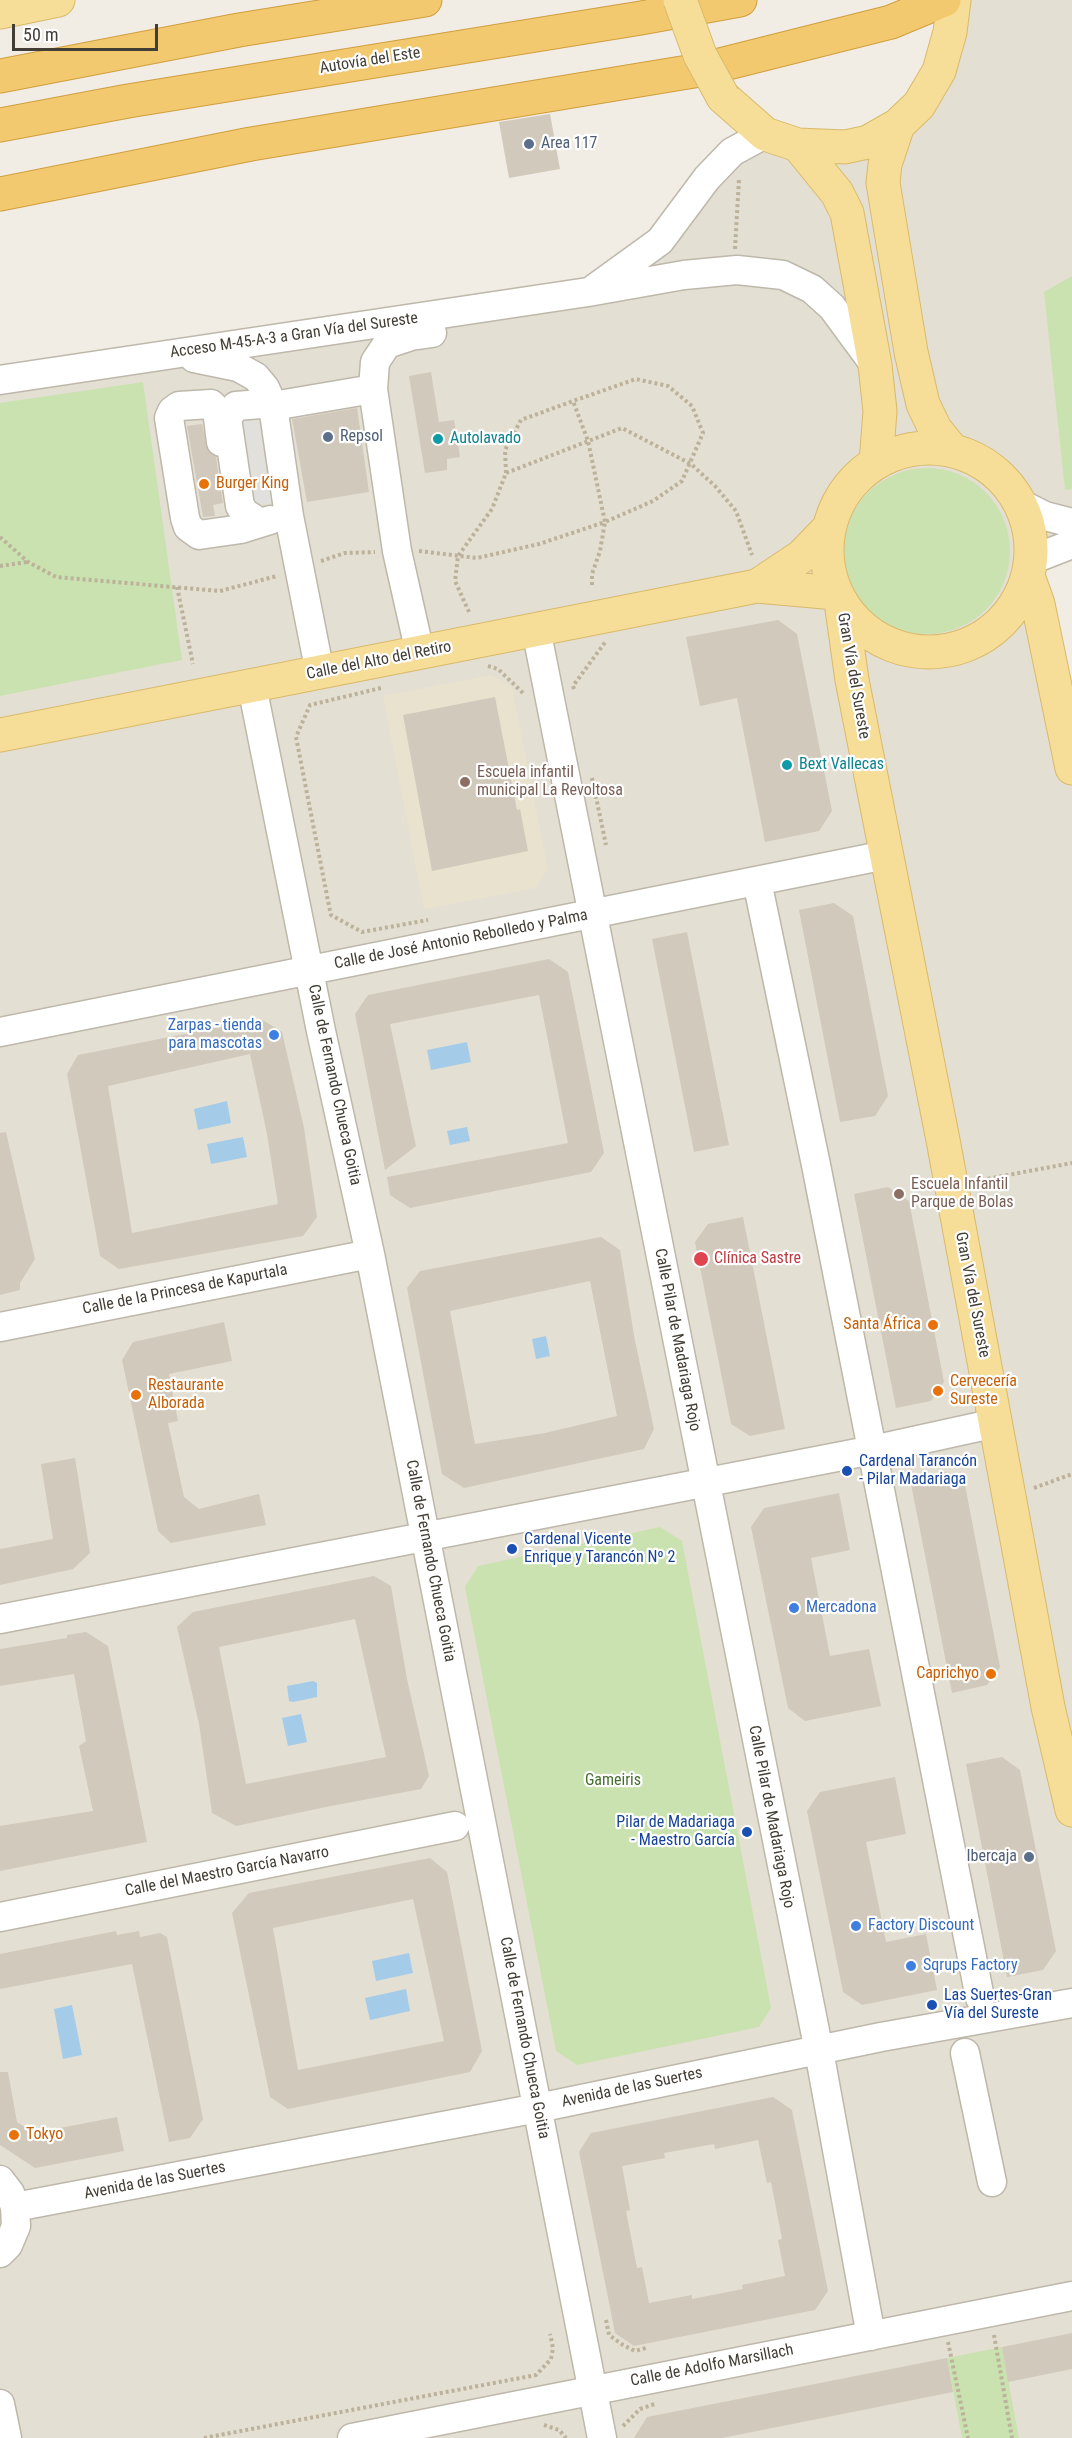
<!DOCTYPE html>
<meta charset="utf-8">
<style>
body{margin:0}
#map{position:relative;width:1072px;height:2438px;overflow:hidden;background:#f1ede4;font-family:"Roboto Condensed",sans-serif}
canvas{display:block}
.scale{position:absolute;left:12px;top:24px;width:146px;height:27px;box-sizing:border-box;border:3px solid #423d35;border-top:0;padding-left:8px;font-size:18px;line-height:21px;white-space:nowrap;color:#423d35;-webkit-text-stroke:4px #fff;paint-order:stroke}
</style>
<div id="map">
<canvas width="1072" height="2438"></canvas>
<div class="scale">50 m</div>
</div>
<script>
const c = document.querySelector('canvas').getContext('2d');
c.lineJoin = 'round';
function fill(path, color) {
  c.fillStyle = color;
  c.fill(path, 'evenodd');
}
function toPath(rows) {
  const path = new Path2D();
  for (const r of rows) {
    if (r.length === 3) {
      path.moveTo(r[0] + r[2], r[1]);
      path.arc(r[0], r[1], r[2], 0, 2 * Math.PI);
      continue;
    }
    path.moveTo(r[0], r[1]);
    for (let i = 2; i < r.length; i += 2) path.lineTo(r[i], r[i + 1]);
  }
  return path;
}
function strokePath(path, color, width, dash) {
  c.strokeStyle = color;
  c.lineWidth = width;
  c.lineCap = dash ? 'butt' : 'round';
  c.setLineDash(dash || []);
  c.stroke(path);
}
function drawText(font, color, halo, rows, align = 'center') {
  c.font = font + ' "Roboto Condensed",sans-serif';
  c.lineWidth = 4.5;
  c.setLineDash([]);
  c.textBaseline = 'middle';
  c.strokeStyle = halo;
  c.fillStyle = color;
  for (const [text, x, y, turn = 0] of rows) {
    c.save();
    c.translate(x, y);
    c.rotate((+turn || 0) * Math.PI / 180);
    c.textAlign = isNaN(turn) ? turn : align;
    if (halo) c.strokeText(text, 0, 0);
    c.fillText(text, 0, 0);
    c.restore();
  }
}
fill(toPath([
 [954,0,1072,0,1072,544,1031,560,1072,751,1072,2438,0,2438,0,380,588,292,732,152,798,145,898,125]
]), '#e4dfd3');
fill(toPath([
 [492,675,512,687,548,869,535,888,424,909,383,696]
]), '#e9e2cf');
fill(toPath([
 [1072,276,1072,489,1065,490,1044,292],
 [143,382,182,660,0,696,0,403],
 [927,551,83],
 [660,1527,682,1541,771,2008,759,2027,577,2065,556,2051,465,1587,478,1566],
 [1002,2347,1019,2438,962,2438,947,2358]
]), '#cae2b0');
fill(toPath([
 [262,417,276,502,247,506,233,421]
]), '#e2e0dc');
fill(toPath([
 [467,1042,471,1062,431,1070,427,1050],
 [227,1101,231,1123,198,1130,194,1109],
 [467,1127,470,1141,450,1145,447,1131],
 [243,1137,247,1157,211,1164,207,1144],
 [546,1336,550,1356,536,1359,532,1339],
 [313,1681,317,1683,317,1697,293,1702,289,1701,287,1686],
 [301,1714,307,1742,288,1746,282,1718],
 [409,1953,413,1973,376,1981,372,1961],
 [406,1989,410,2011,370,2020,365,1998],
 [72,2005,82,2055,63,2059,54,2009]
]), '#a4cce9');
fill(toPath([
 [550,114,560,169,509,178,499,122],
 [431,372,439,422,454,420,460,457,447,459,447,470,425,473,409,376],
 [357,408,369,492,307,502,292,419],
 [202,424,208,451,216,457,223,503,213,505,215,516,203,517,187,426],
 [778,620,797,634,832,811,819,831,765,842,737,698,700,706,686,637],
 [495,697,517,810,520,809,528,851,432,871,403,715],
 [834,903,853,916,888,1096,875,1116,840,1122,799,910],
 [687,932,729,1145,694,1152,652,939],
 [549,959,568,972,604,1153,591,1172,410,1208,390,1195,387,1177,568,1143,539,995,390,1024,416,1146,385,1170,355,1014,368,995],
 [261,1019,282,1032,304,1128,317,1217,303,1236,119,1269,100,1256,67,1074,78,1055],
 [250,1054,267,1134,278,1204,132,1233,108,1086],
 [6,1132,35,1259,20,1283,20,1290,0,1295,0,1133],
 [888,1187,909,1201,944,1382,931,1401,896,1408,854,1194],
 [743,1217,785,1429,750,1436,731,1424,695,1242,708,1224],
 [601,1237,620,1250,635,1341,654,1429,644,1449,464,1488,442,1474,407,1288,420,1271],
 [590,1281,617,1416,545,1433,475,1444,450,1311],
 [224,1322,232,1361,169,1374,178,1421,168,1423,184,1497,199,1509,259,1494,266,1525,171,1543,158,1531,122,1360,133,1342],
 [75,1458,90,1553,73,1569,0,1585,0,1549,53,1539,41,1464],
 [946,1472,965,1485,1000,1667,987,1685,952,1693,910,1479],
 [839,1493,850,1550,811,1558,830,1656,869,1649,881,1706,805,1721,788,1708,751,1527,764,1508],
 [374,1576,391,1586,407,1679,429,1776,421,1789,326,1807,236,1826,212,1813,199,1724,177,1627,193,1612],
 [355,1619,386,1757,246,1784,219,1647],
 [86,1632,108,1646,147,1842,0,1871,0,1826,93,1811,79,1746,86,1741,74,1674,0,1686,0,1649,67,1638,67,1635],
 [1002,1757,1020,1770,1056,1951,1043,1970,1007,1977,966,1764],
 [895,1777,906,1834,866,1842,886,1942,926,1934,937,1990,862,2005,843,1992,807,1811,820,1792],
 [430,1858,447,1872,482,2051,470,2072,288,2109,270,2097,232,1913,249,1893],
 [413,1899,444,2041,298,2070,273,1928],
 [116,1931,117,1935,139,1931,140,1937,160,1933,167,1937,203,2119,190,2138,169,2142,132,1964,0,1989,0,1954],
 [0,2072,8,2072,17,2122,34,2133,117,2117,124,2151,35,2168,0,2145],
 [773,2097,792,2110,828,2291,815,2310,634,2346,615,2333,579,2152,591,2133],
 [758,2140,767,2183,771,2182,782,2239,778,2240,785,2276,742,2285,743,2289,692,2299,692,2295,649,2303,642,2267,637,2268,626,2211,630,2210,622,2166,665,2158,664,2153,714,2144,715,2149],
 [1072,2333,1072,2369,1008,2382,1002,2347],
 [947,2358,953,2392,722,2438,634,2438,647,2417]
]), '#d1c9bb');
const minor = toPath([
 [595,288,660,241,707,178,732,152,765,134],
 [194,358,238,367,256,377,265,388,273,406,373,389,375,362,387,344,411,336,432,333],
 [0,380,588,292,684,275,737,270,783,275,812,289,832,307,874,364],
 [373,389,397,551,420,653],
 [221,442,217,410,211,404,179,406,172,411,169,418,185,518,188,527,199,535,241,529,270,520],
 [1021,504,1045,516,1072,523],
 [259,522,245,513,240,506,227,418,236,406,261,404,273,406,289,516,320,673],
 [1031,560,1072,544],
 [536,629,819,2051,871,2336],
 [252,686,321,1031,370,1254,602,2438],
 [757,881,816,1165,980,1998],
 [0,1032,886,855],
 [0,1327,370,1254],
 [0,1619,873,1450,996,1423],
 [0,1917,455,1826],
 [965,2053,992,2182],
 [0,2180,10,2193,15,2207,16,2226,8,2245,0,2253],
 [15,2207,538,2108,881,2037,1072,2003],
 [0,2404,7,2438],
 [352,2438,1072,2296]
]);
const major = toPath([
 [0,12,58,0],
 [723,97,765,134,798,145,845,147,868,142,898,125,919,105,939,71,950,32,954,0],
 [898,125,885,164,883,183,911,352,923,404,935,429,952,450],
 [798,145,837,193,847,213,875,365,880,411,876,463],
 [929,550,102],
 [1028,576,1038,604,1072,768],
 [757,586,802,556,829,528],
 [841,602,852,680,943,1140,1048,1707,1072,1810],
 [0,735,757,586,836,593]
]);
const highway = toPath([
 [0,76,239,30,425,0],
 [0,125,128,101,641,18,740,0],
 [0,194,251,144,700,70,891,22,944,0]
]);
strokePath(minor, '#beb8ab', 31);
strokePath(major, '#d9ba6a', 35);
strokePath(highway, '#d09e3f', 35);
strokePath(toPath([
 [735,249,739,179],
 [506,473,505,450,521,420,573,401,636,379,668,386,692,406,703,433,682,481,653,501,605,522,600,551,592,574,592,585],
 [0,537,28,562,56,577,220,591,277,576],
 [419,551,477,558,539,544,605,522,588,441,573,401],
 [321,561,345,553,375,552],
 [0,566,27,562],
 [177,587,193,664],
 [469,612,455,581,458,556,492,509,506,473,622,428,691,464,715,486,736,511,752,555],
 [488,666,498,669,524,694],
 [381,688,310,705,296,737,328,901,331,915,362,932,428,920],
 [574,689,573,686,606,641],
 [592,778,606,845],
 [976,1181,1072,1163],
 [1034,1488,1072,1474],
 [606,2320,609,2335,623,2345,635,2351,646,2348],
 [994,2335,1012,2438],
 [948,2342,968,2438],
 [544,2425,559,2430,566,2438],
 [623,2426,640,2409,655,2404],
 [204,2438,536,2375,551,2359,553,2348,550,2334]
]), '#bcb19a', 4, [3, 3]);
strokePath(minor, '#fff', 28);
strokePath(major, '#f6dd98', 33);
strokePath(highway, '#f2c96e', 33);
const majorBridge = toPath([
 [680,0,700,55,723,97]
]);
strokePath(majorBridge, '#d9ba6a', 35, []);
strokePath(majorBridge, '#f6dd98', 33);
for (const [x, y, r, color] of [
 [529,144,6,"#5c6f8a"],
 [328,437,6,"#5c6f8a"],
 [438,439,6,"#0f9aa8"],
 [204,484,6,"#e8710a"],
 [787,765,6,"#0f9aa8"],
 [465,782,6,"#8d6e63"],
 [274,1035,6,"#3f7fe0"],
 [899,1194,6,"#8d6e63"],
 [701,1259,8,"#e0444e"],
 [933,1325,6,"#e8710a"],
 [938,1391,6,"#e8710a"],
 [136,1395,6,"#e8710a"],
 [847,1471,6,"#1a4fb4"],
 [512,1549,6,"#1a4fb4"],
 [794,1608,6,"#3f7fe0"],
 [991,1674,6,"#e8710a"],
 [747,1832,6,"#1a4fb4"],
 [1029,1857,6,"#5c6f8a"],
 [856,1926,6,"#3f7fe0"],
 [911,1966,6,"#3f7fe0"],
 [932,2005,6,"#1a4fb4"],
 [14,2135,6,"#e8710a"]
]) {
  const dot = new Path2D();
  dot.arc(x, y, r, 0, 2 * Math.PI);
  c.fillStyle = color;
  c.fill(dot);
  strokePath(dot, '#fff', 2);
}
drawText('16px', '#423d35', '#fff', [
 ["Autovía del Este",370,61,-9],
 ["Acceso M-45-A-3 a Gran Vía del Sureste",294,336,-8],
 ["Calle del Alto del Retiro",379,661,-11],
 ["Gran Vía del Sureste",853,676,80],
 ["Calle de José Antonio Rebolledo y Palma",461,940,-11],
 ["Calle de Fernando Chueca Goitia",334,1085,78],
 ["Calle de la Princesa de Kapurtala",185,1290,-11],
 ["Gran Vía del Sureste",972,1295,79],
 ["Calle Pilar de Madariaga Rojo",677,1340,79],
 ["Calle de Fernando Chueca Goitia",430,1561,79],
 ["Calle Pilar de Madariaga Rojo",771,1817,79],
 ["Calle del Maestro García Navarro",227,1872,-11],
 ["Calle de Fernando Chueca Goitia",524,2038,79],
 ["Avenida de las Suertes",632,2088,-12],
 ["Avenida de las Suertes",155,2181,-11],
 ["Calle de Adolfo Marsillach",712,2366,-11]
]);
drawText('16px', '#4e5e75', '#fff', [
 ["Area 117",541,144],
 ["Repsol",340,437],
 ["Ibercaja",1017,1857,"right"]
], 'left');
drawText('16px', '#0d838f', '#fff', [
 ["Autolavado",450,439],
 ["Bext Vallecas",799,765]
], 'left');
drawText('16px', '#c56008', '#fff', [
 ["Burger King",216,484],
 ["Santa África",921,1325,"right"],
 ["Cervecería",950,1382],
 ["Sureste",950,1400],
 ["Restaurante",148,1386],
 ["Alborada",148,1404],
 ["Caprichyo",979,1674,"right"],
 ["Tokyo",26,2135]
], 'left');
drawText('16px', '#785e54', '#fff', [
 ["Escuela infantil",477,773],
 ["municipal La Revoltosa",477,791],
 ["Escuela Infantil",911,1185],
 ["Parque de Bolas",911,1203]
], 'left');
drawText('16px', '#366cbe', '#fff', [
 ["Zarpas - tienda",262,1026,"right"],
 ["para mascotas",262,1044,"right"],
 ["Mercadona",806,1608],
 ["Factory Discount",868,1926],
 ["Sqrups Factory",923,1966]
], 'left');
drawText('16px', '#be3a42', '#fff', [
 ["Clínica Sastre",714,1259]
], 'left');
drawText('16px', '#164399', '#fff', [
 ["Cardenal Tarancón",859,1462],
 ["- Pilar Madariaga",859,1480],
 ["Cardenal Vicente",524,1540],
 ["Enrique y Tarancón Nº 2",524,1558],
 ["Pilar de Madariaga",735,1823,"right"],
 ["- Maestro García",735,1841,"right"],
 ["Las Suertes-Gran",944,1996],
 ["Vía del Sureste",944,2014]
], 'left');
drawText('16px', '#456f2d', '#fff', [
 ["Gameiris",613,1781]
]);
</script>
